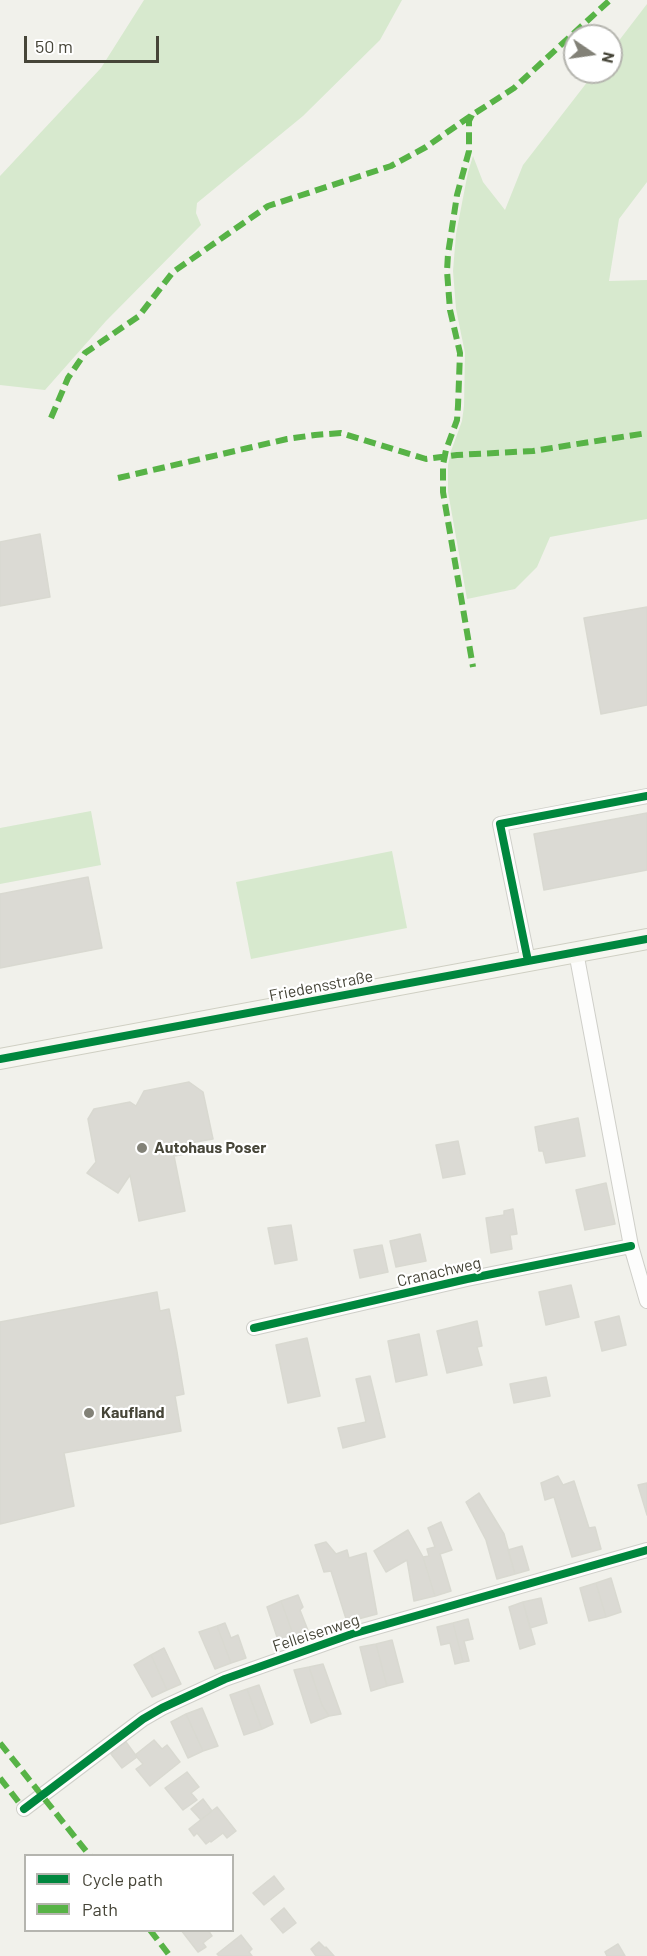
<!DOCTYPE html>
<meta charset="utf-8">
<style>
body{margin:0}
#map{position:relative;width:647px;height:1956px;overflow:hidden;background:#f1f1eb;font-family:Barlow,sans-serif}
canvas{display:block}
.legend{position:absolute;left:24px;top:1854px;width:210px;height:78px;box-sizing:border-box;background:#fff;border:2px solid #b5b5af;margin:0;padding:8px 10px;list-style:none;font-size:18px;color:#464538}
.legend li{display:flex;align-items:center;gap:12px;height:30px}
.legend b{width:30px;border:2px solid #b5b5af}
.north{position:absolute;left:563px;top:24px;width:60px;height:60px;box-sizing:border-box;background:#fff;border:2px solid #b5b5af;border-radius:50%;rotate:103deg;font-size:16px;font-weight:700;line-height:24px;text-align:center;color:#464538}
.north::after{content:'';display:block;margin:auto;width:21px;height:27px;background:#828177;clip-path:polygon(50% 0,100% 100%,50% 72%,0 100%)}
.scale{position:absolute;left:24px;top:36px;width:135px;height:27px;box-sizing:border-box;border:3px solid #464538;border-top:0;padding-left:8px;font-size:18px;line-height:21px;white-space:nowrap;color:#464538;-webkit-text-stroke:4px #fff;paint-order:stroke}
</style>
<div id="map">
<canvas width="647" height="1956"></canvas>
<ul class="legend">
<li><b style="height:8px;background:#00873e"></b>Cycle path</li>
<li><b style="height:8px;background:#57b346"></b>Path</li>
</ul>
<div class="north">N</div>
<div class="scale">50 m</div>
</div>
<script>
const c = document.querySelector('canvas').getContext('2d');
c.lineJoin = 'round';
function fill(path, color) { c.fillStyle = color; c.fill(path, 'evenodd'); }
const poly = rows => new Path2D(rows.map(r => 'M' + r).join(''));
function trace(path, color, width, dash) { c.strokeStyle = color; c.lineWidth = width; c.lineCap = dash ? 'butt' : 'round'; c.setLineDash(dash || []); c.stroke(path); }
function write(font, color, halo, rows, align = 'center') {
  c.font = font + ' Barlow,sans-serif'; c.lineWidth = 4.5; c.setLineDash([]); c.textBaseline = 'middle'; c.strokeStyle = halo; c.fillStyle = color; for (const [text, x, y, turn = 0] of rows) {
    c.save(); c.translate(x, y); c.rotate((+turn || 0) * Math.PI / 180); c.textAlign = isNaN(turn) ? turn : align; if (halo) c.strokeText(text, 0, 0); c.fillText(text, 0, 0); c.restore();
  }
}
fill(poly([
 [144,0,402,0,380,40,303,116,197,203,196,213,201,225,106,321,45,390,0,385,0,176,101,68],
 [647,4,647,182,619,219,609,281,647,280,647,519,550,537,537,567,515,589,467,599,448,492,448,465,451,451,462,421,464,406,465,353,456,309,453,271,456,234,468,172,473,156,483,182,505,210,523,165,595,72,611,72,611,51],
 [91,811,101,865,0,884,0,828],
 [392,851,407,928,251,959,236,882]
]), '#d7e9ce');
const building = poly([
 [40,534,50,597,0,606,0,542,40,534],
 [647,607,647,705,601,714,584,618,647,607],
 [647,813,647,870,544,890,534,834,647,813],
 [88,877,102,948,0,968,0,894,88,877],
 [189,1082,203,1092,213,1139,190,1143,192,1153,174,1156,185,1211,139,1221,130,1175,118,1193,87,1173,96,1162,88,1119,94,1109,130,1102,136,1106,144,1091,189,1082],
 [578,1118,585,1156,546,1163,543,1151,539,1151,535,1127,578,1118],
 [458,1141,465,1174,443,1178,436,1145,458,1141],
 [606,1183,615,1224,585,1230,576,1190,606,1183],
 [513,1209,517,1234,510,1235,512,1249,491,1253,486,1218,504,1215,504,1211,513,1209],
 [291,1225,297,1260,275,1264,268,1228,291,1225],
 [420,1234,426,1261,396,1267,390,1241,420,1234],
 [382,1245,388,1272,360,1278,354,1250,382,1245],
 [571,1285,579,1317,546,1325,539,1292,571,1285],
 [157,1292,160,1311,169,1309,177,1352,184,1394,175,1396,181,1431,64,1453,74,1506,0,1524,0,1322,157,1292],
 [619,1316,626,1345,602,1351,595,1322,619,1316],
 [477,1321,482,1346,477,1347,482,1365,447,1373,437,1331,477,1321],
 [419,1334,427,1375,396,1382,388,1341,419,1334],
 [307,1338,320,1396,288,1403,276,1345,307,1338],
 [370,1376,385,1437,343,1448,338,1428,366,1422,356,1379,370,1376],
 [546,1377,550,1396,514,1403,510,1384,546,1377],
 [558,1476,563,1485,574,1481,589,1528,595,1527,601,1549,572,1557,554,1497,545,1500,541,1483,558,1476],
 [647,1483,647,1515,638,1485,647,1483],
 [479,1493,504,1534,515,1574,497,1579,486,1540,466,1502,479,1493],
 [441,1522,452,1550,440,1554,451,1591,435,1596,423,1557,429,1556,427,1549,435,1547,428,1528,441,1522],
 [408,1530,423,1557,435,1596,414,1601,407,1560,386,1572,374,1551,408,1530],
 [326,1542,336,1554,347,1550,349,1558,366,1553,377,1614,347,1622,331,1571,324,1572,315,1545,326,1542],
 [522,1546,529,1570,515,1574,508,1550,522,1546],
 [611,1578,621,1612,606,1617,596,1583,611,1578],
 [596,1583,606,1617,589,1621,580,1588,596,1583],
 [298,1595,303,1607,300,1610,309,1633,294,1637,281,1601,298,1595],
 [541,1598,547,1623,530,1628,523,1602,541,1598],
 [281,1601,294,1637,279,1643,267,1607,281,1601],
 [523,1602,535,1644,520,1649,509,1607,523,1602],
 [468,1619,473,1639,464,1641,469,1661,463,1662,453,1623,468,1619],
 [225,1623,231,1638,238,1635,246,1658,231,1663,217,1626,225,1623],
 [453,1623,463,1662,455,1664,450,1643,441,1645,437,1627,453,1623],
 [217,1626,231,1663,215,1669,199,1632,217,1626],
 [392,1640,403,1682,387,1686,376,1644,392,1640],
 [376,1644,387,1686,371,1691,360,1647,376,1644],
 [164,1648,181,1684,167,1690,151,1655,164,1648],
 [151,1655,167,1690,152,1697,134,1665,151,1655],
 [323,1664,341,1714,329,1716,322,1705,309,1667,323,1664],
 [309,1667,322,1705,329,1716,311,1723,294,1670,309,1667],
 [259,1685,273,1724,262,1729,247,1689,259,1685],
 [247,1689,262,1729,244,1735,230,1695,247,1689],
 [202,1708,218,1746,203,1751,186,1714,202,1708],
 [186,1714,203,1751,188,1758,171,1722,186,1714],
 [154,1740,162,1749,167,1745,180,1762,150,1786,136,1769,143,1764,135,1755,154,1740],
 [126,1742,137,1757,122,1768,111,1754,126,1742],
 [187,1772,199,1787,191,1793,197,1800,183,1810,165,1788,187,1772],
 [203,1799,212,1811,201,1820,191,1809,203,1799],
 [217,1807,236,1831,227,1838,223,1833,211,1842,210,1841,206,1844,197,1833,194,1836,189,1829,217,1807],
 [274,1876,284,1889,264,1905,253,1893,274,1876],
 [284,1908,296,1923,283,1933,271,1919,284,1908],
 [181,1930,208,1930,212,1936,203,1943,206,1947,198,1952,181,1930],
 [241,1935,252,1949,249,1952,252,1956,219,1956,217,1954,241,1935],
 [319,1942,325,1948,326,1947,334,1956,316,1956,311,1949,319,1942],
 [618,1944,625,1956,607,1956,605,1952,618,1944]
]);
fill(building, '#dbdad4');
trace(building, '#d9d9d1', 1.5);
const street = poly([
 [576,952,631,1246,647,1301],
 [528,961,500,824,647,796],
 [254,1328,467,1279,631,1246],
 [24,1809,143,1719,162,1708,225,1679,352,1634,647,1550]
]);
const secondary = poly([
 [0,1059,647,939]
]);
trace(street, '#cfcfc9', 16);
trace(secondary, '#cfcfc3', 22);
trace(street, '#fdfdfc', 14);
trace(secondary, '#f6f6f0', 20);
trace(poly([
 [472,115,469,121,469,151,457,195,448,254,447,271,450,310,460,353,458,406,457,420,446,450,443,465,443,492,473,667],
 [51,418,68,378,85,353,139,316,173,272,268,206,391,166,426,147,472,115,514,88,610,0],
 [118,478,287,439,315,435,341,433,426,459,457,455,533,451,647,433],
 [0,1743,90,1856],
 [0,1778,24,1809],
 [150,1930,170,1956]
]), '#57b346', 6, [12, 6]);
trace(poly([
 [528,961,500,824,647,796],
 [0,1059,647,939],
 [254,1328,467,1279,631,1246],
 [24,1809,143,1719,162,1708,225,1679,352,1634,647,1550]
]), '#00873e', 8);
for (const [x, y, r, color] of [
 [142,1148,6,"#828177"],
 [89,1413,6,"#828177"]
]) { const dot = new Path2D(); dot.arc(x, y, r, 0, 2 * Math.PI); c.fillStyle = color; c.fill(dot); trace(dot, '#fff', 2); }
write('16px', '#464538', '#fff', [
 ["Friedensstraße",321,986,-11],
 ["Cranachweg",439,1272,-13],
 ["Felleisenweg",316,1633,-18]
]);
write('bold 16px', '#464538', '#fff', [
 ["Autohaus Poser",154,1148],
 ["Kaufland",101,1413]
], 'left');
</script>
